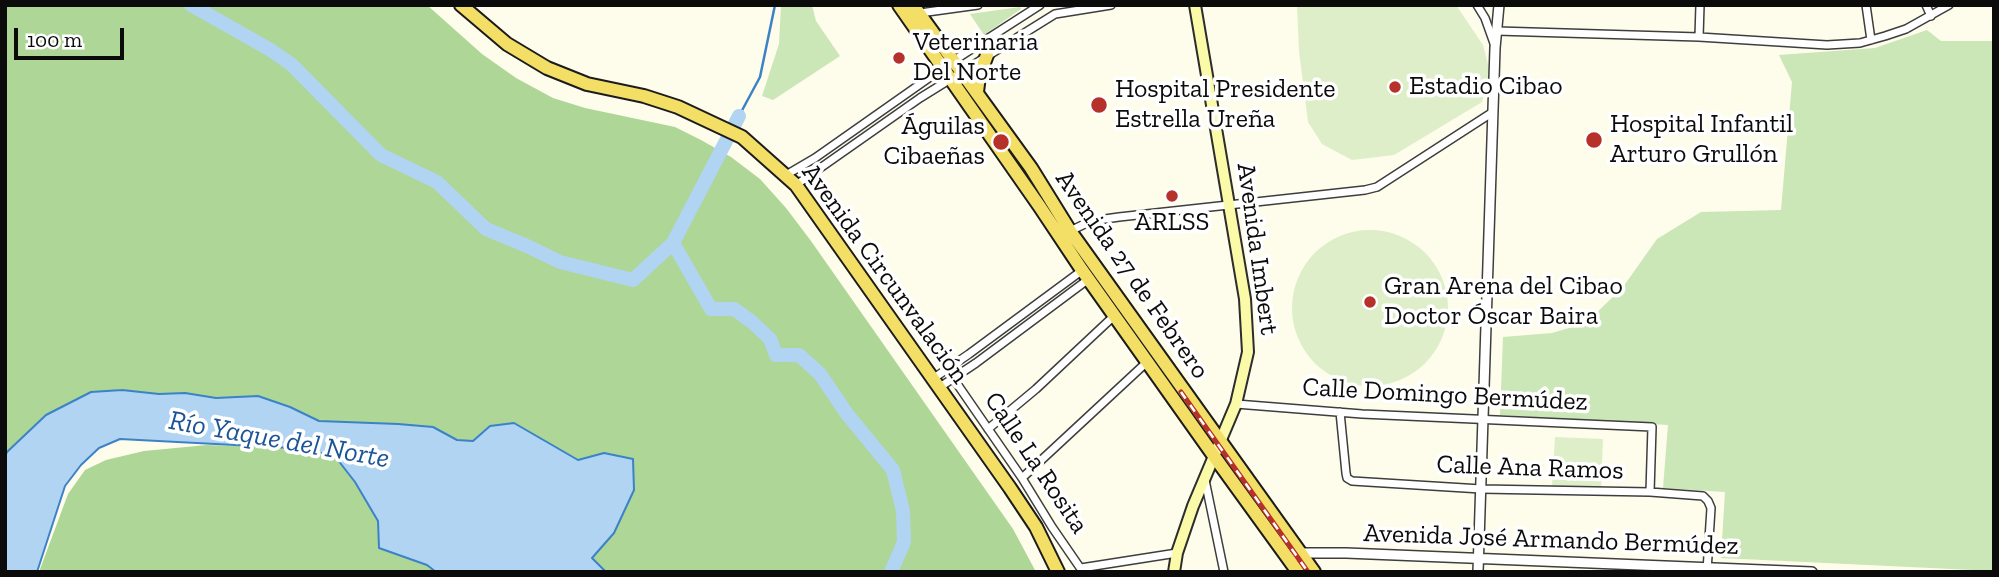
<!DOCTYPE html>
<meta charset="utf-8">
<style>
body{margin:0}
#map{position:relative;width:1999px;height:577px;overflow:hidden;background:#fefceb;font-family:"Zilla Slab",serif}
canvas{display:block}
.frame{position:absolute;inset:0;border:7px solid #0b0b0b;pointer-events:none}
.scale{position:absolute;left:14px;top:28px;width:110px;height:32px;box-sizing:border-box;border:4px solid #0b0b0b;border-top:0;padding-left:9px;font-size:21px;line-height:24px;white-space:nowrap;color:#0b0b0b;-webkit-text-stroke:5px #fff;paint-order:stroke}
</style>
<div id="map">
<canvas width="1999" height="577"></canvas>
<div class="frame"></div>
<div class="scale">100 m</div>
</div>
<script>
const c = document.querySelector('canvas').getContext('2d');
c.lineJoin = 'round';
function fill(path, color) { c.fillStyle = color; c.fill(path, 'evenodd'); }
const poly = rows => new Path2D(rows.map(r => 'M' + r).join(''));
function trace(path, color, width, dash) { c.strokeStyle = color; c.lineWidth = width; c.lineCap = dash ? 'butt' : 'round'; c.setLineDash(dash || []); c.stroke(path); }
function write(font, color, halo, rows, align = 'center') {
  c.font = font + ' "Zilla Slab",serif'; c.lineWidth = 7; c.setLineDash([]); c.textBaseline = 'middle'; c.strokeStyle = halo; c.fillStyle = color; for (const [text, x, y, turn = 0] of rows) {
    c.save(); c.translate(x, y); c.rotate((+turn || 0) * Math.PI / 180); c.textAlign = isNaN(turn) ? turn : align; if (halo) c.strokeText(text, 0, 0); c.fillText(text, 0, 0); c.restore();
  }
}
fill(poly([
 [781,5,812,5,816,21,840,56,773,100,762,96,779,44],
 [1020,7,1021,9,984,35,970,14],
 [1927,30,1941,41,1994,41,1994,571,1721,558,1725,492,1663,488,1668,425,1500,415,1503,337,1552,333,1586,323,1623,287,1657,239,1701,212,1781,210,1792,82,1779,55,1875,48]
]), '#cbe6b7');
fill(poly([
 [5,5,427,5,482,54,516,78,553,98,585,108,675,127,701,140,731,157,760,179,786,208,811,241,1013,529,1036,572,606,572,592,558,614,533,604,453,578,460,542,439,490,426,473,441,457,440,433,427,398,424,319,421,290,407,258,396,216,398,185,393,159,394,7,452,5,456],
 [207,445,292,448,335,455,355,482,378,521,379,548,427,565,436,572,39,572,68,494,85,470,106,460,144,451]
]), '#add697');
fill(poly([
 [1297,5,1456,5,1483,45,1490,72,1482,102,1394,155,1352,160,1322,144,1308,122,1299,51],
 '1292 308a78 78 0 1 1 156 0a78 78 0 1 1-156 0Z',
 [1555,437,1603,439,1601,489,1552,487]
]), '#ddeec8');
const water = poly([
 [122,390,159,394,185,393,216,398,258,396,290,407,319,421,398,424,433,427,457,440,473,441,490,426,514,423,578,460,604,453,633,459,634,490,614,533,592,558,606,572,436,572,427,565,379,548,378,521,355,482,334,455,292,448,120,439,99,448,81,465,65,486,37,572,5,572,5,456,7,452,46,415,91,392,122,390]
]);
fill(water, '#b2d4f3');
trace(water, '#3c82c7', 2);
trace(poly([
 [739,116,760,77,775,5]
]), '#3c82c7', 2.5);
trace(poly([
 [191,5,269,49,291,64,381,155,437,182,486,229,527,246,560,262,633,280,673,243,711,309,734,309,752,322,770,339,776,355,799,355,820,374,847,414,893,470,903,511,904,542,891,572],
 [673,243,739,116]
]), '#b2d4f3', 14);
const minor = poly([
 [1477,5,1485,18,1495,46],
 [1866,5,1871,40],
 [1926,5,1931,16],
 [920,13,978,5],
 [1497,31,1699,37,1827,45,1860,43,1885,36,1906,29,1949,5],
 [1699,37,1700,5],
 [786,175,815,158,953,61,1040,5],
 [796,185,920,98,1055,14,1111,5],
 [1070,231,1091,221,1119,217,1365,190,1377,187,1493,112],
 [934,378,969,354,1084,269],
 [953,378,1022,478,1052,527,1083,572],
 [940,387,976,363,1090,278],
 [1236,404,1362,414,1652,427,1650,492],
 [1340,412,1346,473,1347,478,1352,481,1481,489,1650,492,1703,496,1708,501,1711,508,1707,571],
 [988,429,1036,389,1115,315],
 [1022,478,1147,362],
 [1205,480,1224,572],
 [1081,568,1177,553]
]);
const tertiary = poly([
 [1297,555,1300,553,1346,553,1812,572],
 [1478,572,1495,48,1499,5]
]);
const secondary = poly([
 [1174,572,1177,553,1193,506,1236,404,1248,352,1245,299,1195,5]
]);
const primary = poly([
 [461,5,507,44,547,68,587,84,644,96,678,107,742,137,796,185,1010,488,1036,527,1058,572],
 [899,5,1040,207,1082,270,1214,456,1298,572],
 [913,5,1031,168,1070,231,1314,572],
 [977,92,979,76,987,55]
]);
trace(minor, '#3e3e3e', 10);
trace(tertiary, '#3e3e3e', 12);
trace(secondary, '#2d2d2d', 14);
trace(primary, '#1c1c1c', 16);
trace(minor, '#fff', 7);
trace(tertiary, '#fff', 9);
trace(secondary, '#fbfaa8', 10);
trace(primary, '#f3de66', 12);
const rail = poly([
 [1181,392,1308,572]
]);
trace(rail, '#b5312a', 5);
trace(rail, '#fff', 2.5, [8]);
for (const [x, y, r, color] of [
 [899,58,7,"#b5312a"],
 [1395,87,7,"#b5312a"],
 [1099,105,9,"#b5312a"],
 [1594,140,9,"#b5312a"],
 [1001,142,9,"#b5312a"],
 [1172,196,7,"#b5312a"],
 [1370,302,7,"#b5312a"]
]) { const dot = new Path2D(); dot.arc(x, y, r, 0, 2 * Math.PI); c.fillStyle = color; c.fill(dot); trace(dot, '#fff', 2.5); }
write('26px', '#0b0b0b', '#fff', [
 ["Veterinaria",913,43],
 ["Del Norte",913,73],
 ["Estadio Cibao",1409,87],
 ["Hospital Presidente",1115,90],
 ["Estrella Ureña",1115,120],
 ["Hospital Infantil",1610,125],
 ["Arturo Grullón",1610,155],
 ["Águilas",985,127,"right"],
 ["Cibaeñas",985,157,"right"],
 ["ARLSS",1172,223,"center"],
 ["Gran Arena del Cibao",1384,287],
 ["Doctor Óscar Baira",1384,317]
], 'left');
write('26px', '#0b0b0b', '#fff', [
 ["Avenida Imbert",1257,249,82],
 ["Avenida Circunvalación",885,274,54],
 ["Avenida 27 de Febrero",1132,275,55],
 ["Calle Domingo Bermúdez",1445,395,3],
 ["Calle La Rosita",1036,463,56],
 ["Calle Ana Ramos",1530,468,2],
 ["Avenida José Armando Bermúdez",1551,540,2]
]);
write('italic 28px', '#1b5597', '#fff', [
 ["Río Yaque del Norte",279,440,10]
]);
</script>
